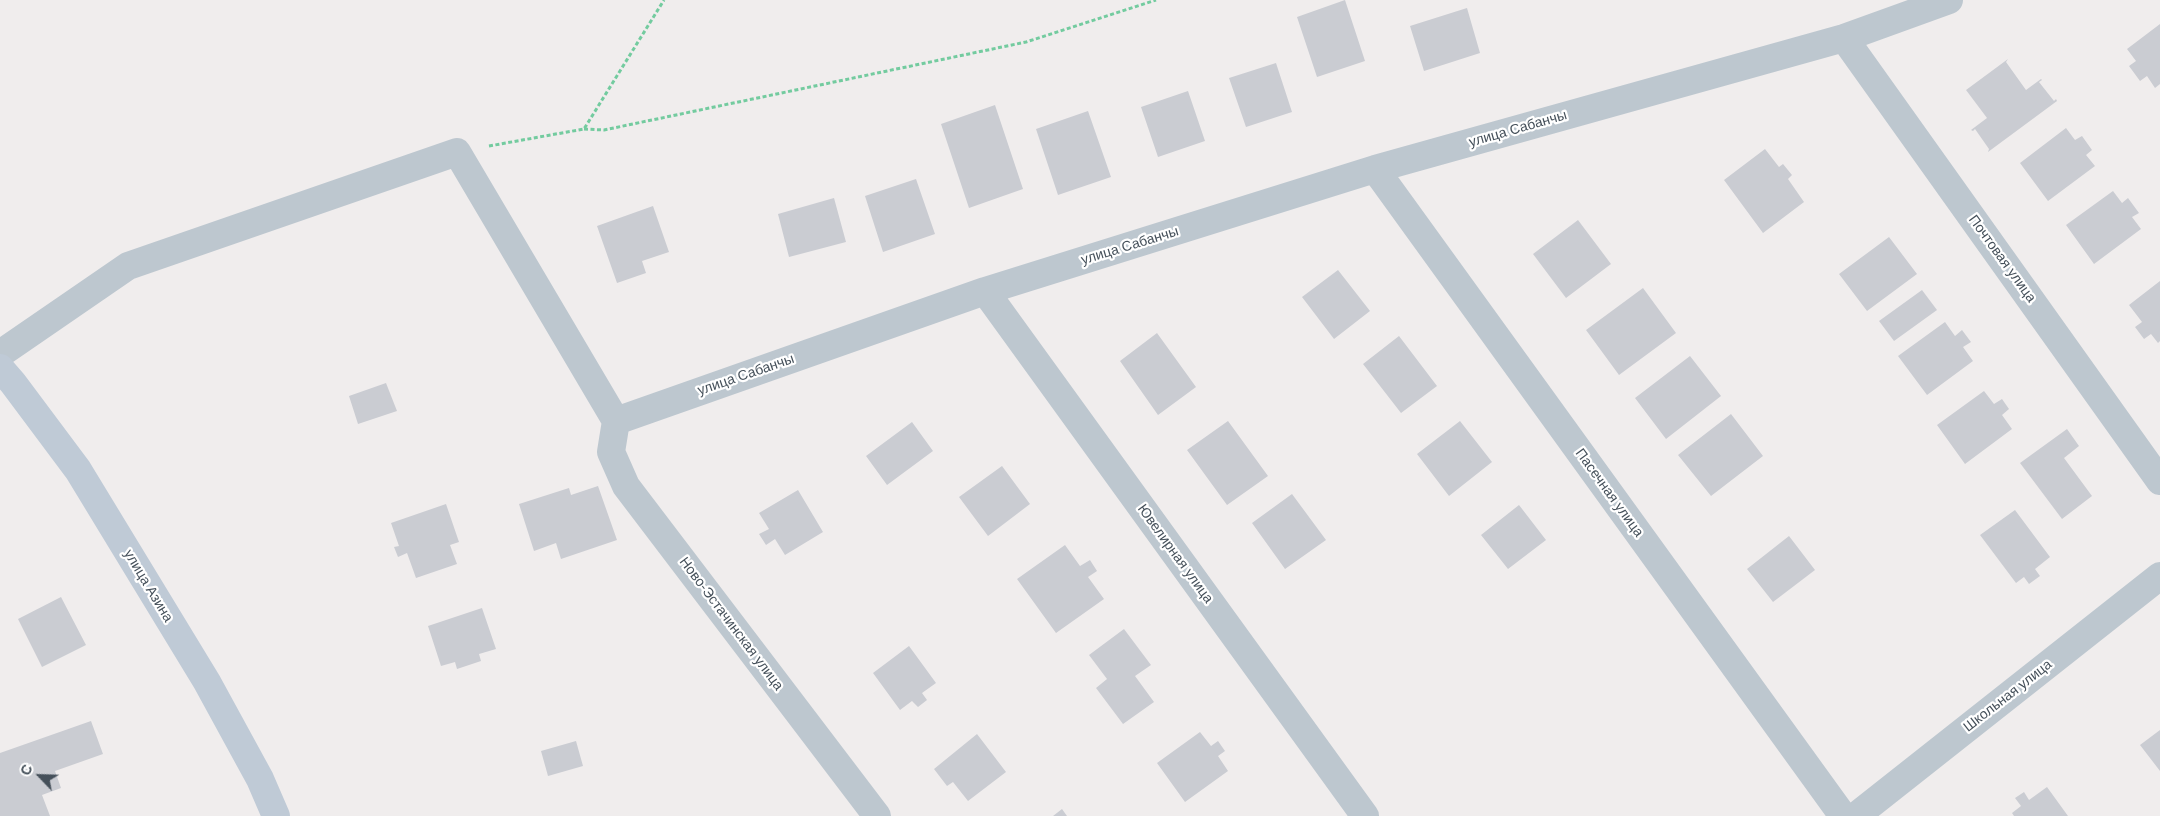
<!DOCTYPE html>
<meta charset="utf-8">
<style>
body{margin:0}
#map{position:relative;width:2160px;height:816px;overflow:hidden;background:#f0eded;font-family:Arial,sans-serif}
canvas{display:block}
.north{position:absolute;left:15px;top:751px;width:50px;height:50px;-webkit-text-stroke:4px #fff;paint-order:stroke;rotate:294deg;font-size:14px;font-weight:700;line-height:20px;text-align:center;color:#45505a}
.north::after{content:'';display:block;margin:auto;width:18px;height:22px;background:#45505a;clip-path:polygon(50% 0,100% 100%,50% 72%,0 100%)}
</style>
<div id="map">
<canvas width="2160" height="816"></canvas>
<div class="north">С</div>
</div>
<script>
const c = document.querySelector('canvas').getContext('2d');
c.lineJoin = 'round';
function fill(path, color) { c.fillStyle = color; c.fill(path, 'evenodd'); }
const poly = rows => new Path2D(rows.map(r => 'M' + r).join(''));
function trace(path, color, width, dash) { c.strokeStyle = color; c.lineWidth = width; c.lineCap = dash ? 'butt' : 'round'; c.setLineDash(dash || []); c.stroke(path); }
function write(font, color, halo, rows, align = 'center') {
  c.font = font + ' Arial,sans-serif'; c.lineWidth = 4.5; c.setLineDash([]); c.textBaseline = 'middle'; c.strokeStyle = halo; c.fillStyle = color; for (const [text, x, y, turn = 0] of rows) {
    c.save(); c.translate(x, y); c.rotate((+turn || 0) * Math.PI / 180); c.textAlign = isNaN(turn) ? turn : align; if (halo) c.strokeText(text, 0, 0); c.fillText(text, 0, 0); c.restore();
  }
}
fill(poly([
 [1345,0,1365,61,1317,77,1297,17],
 [1467,8,1480,53,1424,71,1410,26],
 [2160,24,2160,84,2155,88,2147,76,2140,81,2129,66,2136,61,2127,49],
 [2008,59,2006,62,2026,90,2041,79,2042,80,2039,82,2054,101,2056,99,2057,101,1988,152,1989,149,1975,129,1973,131,1971,130,1987,118,1966,90],
 [1276,63,1292,112,1246,127,1229,78],
 [1188,91,1205,141,1158,157,1141,107],
 [995,105,1023,189,969,208,941,124],
 [1088,111,1111,177,1058,195,1036,129],
 [2066,128,2075,140,2082,136,2092,150,2086,155,2095,166,2048,201,2020,163],
 [1765,149,1779,167,1783,164,1792,175,1788,179,1804,202,1763,233,1724,180],
 [916,179,935,234,883,252,865,196],
 [2113,191,2122,203,2128,198,2139,213,2132,217,2141,229,2094,264,2066,225],
 [834,198,846,242,789,257,778,214],
 [653,206,669,252,642,261,646,273,617,283,597,226],
 [1578,220,1611,264,1566,298,1533,254],
 [1889,237,1917,274,1867,311,1839,274],
 [1338,270,1370,311,1334,339,1302,297],
 [2160,281,2160,341,2158,343,2151,334,2144,339,2135,327,2142,322,2129,305],
 [1643,288,1676,333,1619,375,1586,330],
 [1922,290,1937,310,1894,341,1879,321],
 [1945,322,1955,336,1962,330,1971,342,1963,347,1973,361,1927,395,1898,356],
 [1157,333,1196,387,1158,415,1120,361],
 [1399,336,1437,386,1401,413,1363,364],
 [1690,356,1721,396,1666,439,1635,398],
 [386,383,397,411,358,424,349,396],
 [1984,391,1994,404,2002,399,2009,409,2002,415,2012,429,1965,464,1937,425],
 [1731,414,1763,456,1711,496,1678,455],
 [1228,421,1268,476,1227,505,1187,450],
 [1460,421,1492,462,1449,496,1417,454],
 [912,422,933,451,887,485,866,456],
 [2067,429,2079,446,2064,458,2092,496,2062,519,2020,463],
 [1002,466,1030,504,988,536,959,497],
 [598,486,617,540,561,559,556,543,534,551,519,504,569,488,571,495],
 [798,490,823,532,785,555,775,539,766,545,759,534,769,529,759,513],
 [1292,494,1326,540,1285,569,1252,523],
 [446,504,459,542,450,545,457,564,416,578,407,553,398,557,394,547,399,546,391,523],
 [1519,505,1546,540,1508,569,1481,535],
 [2015,510,2050,557,2035,569,2040,576,2029,584,2024,577,2016,583,1980,535],
 [1789,536,1815,570,1773,602,1747,569],
 [1065,545,1080,566,1090,560,1097,571,1088,577,1104,599,1056,633,1017,579],
 [61,597,86,645,42,667,18,619],
 [482,608,496,649,479,654,481,661,457,669,455,662,441,666,428,626],
 [1124,629,1151,665,1135,676,1154,702,1123,724,1096,688,1107,679,1089,655],
 [909,646,936,683,922,693,927,700,918,707,912,701,900,710,873,673],
 [91,721,103,754,55,771,61,788,42,795,50,816,0,816,0,753],
 [2160,730,2160,771,2140,745],
 [1200,732,1211,746,1218,741,1225,751,1218,756,1228,771,1185,802,1157,763],
 [977,734,1006,772,968,801,953,782,947,786,934,769],
 [576,741,583,766,548,776,541,751],
 [2047,787,2068,816,2014,816,2012,813,2021,806,2015,798,2024,792,2029,800],
 [1062,809,1067,816,1053,816]
]), '#caccd2');
trace(poly([
 [584,129,604,130,1026,42,1156,0],
 [489,146,584,129,664,0]
]), '#73cb9f', 3, [4, 2.5]);
trace(poly([
 [1844,38,2160,481],
 [1375,169,1843,816],
 [985,291,1365,816],
 [0,354,128,266,457,152,616,421],
 [616,421,985,291,1375,169,1844,38,1949,0],
 [616,421,611,452,626,486,877,816],
 [1856,816,2160,576]
]), '#bdc7cf', 28);
trace(poly([
 [0,368,13,383,78,470,207,682,260,779,276,816]
]), '#bfcad6', 28);
write('14px', '#45505a', '#fff', [
 ["улица Сабанчы",1518,129,-16],
 ["улица Сабанчы",1130,246,-17],
 ["Почтовая улица",2002,259,54],
 ["улица Сабанчы",746,375,-19],
 ["Пасечная улица",1609,493,54],
 ["Ювелирная улица",1175,554,54],
 ["улица Азина",148,586,59],
 ["Ново-Эстачинская улица",731,624,53],
 ["Школьная улица",2008,696,-38]
]);
</script>
